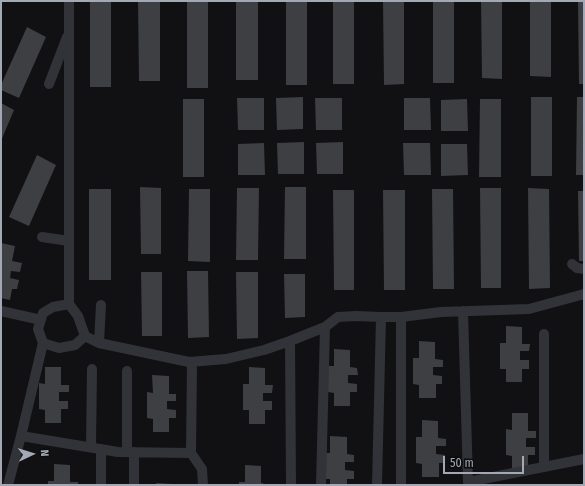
<!DOCTYPE html>
<style>
body{margin:0}
#map{position:relative;width:585px;height:486px;overflow:hidden;background:#111113;font-family:"Fira Sans Condensed",sans-serif}
canvas{display:block}
.frame{position:absolute;inset:0;border:2px solid #a2a9b4;pointer-events:none}
.north{position:absolute;left:12px;top:434px;width:40px;height:40px;-webkit-text-stroke:3px #0c0c0d;paint-order:stroke;rotate:86deg;font-size:11px;font-weight:700;line-height:16px;text-align:center;color:#a2a9b4}
.north::after{content:'';display:block;margin:auto;width:14px;height:18px;background:#a2a9b4;clip-path:polygon(50% 0,100% 100%,50% 72%,0 100%)}
.scale{position:absolute;left:443px;top:456px;width:81px;height:18px;box-sizing:border-box;border:2px solid #a2a9b4;border-top:0;padding-left:5px;font-size:12px;line-height:14px;white-space:nowrap;color:#a2a9b4;-webkit-text-stroke:3px #0c0c0d;paint-order:stroke}
</style>
<div id="map">
<canvas width="585" height="486"></canvas>
<div class="frame"></div>
<div class="north">N</div>
<div class="scale">50 m</div>
</div>
<script>
const c = document.querySelector('canvas').getContext('2d');
c.lineJoin = 'round';
function fill(path, color) { c.fillStyle = color; c.fill(path, 'evenodd'); }
const poly = rows => new Path2D(rows.map(r => 'M' + r).join(''));
function trace(path, color, width, dash) { c.strokeStyle = color; c.lineWidth = width; c.lineCap = dash ? 'butt' : 'round'; c.setLineDash(dash || []); c.stroke(path); }
fill(poly([
 [90,1,111,1,111,87,90,87],
 [138,1,160,1,160,81,139,81],
 [187,1,208,1,208,88,187,88],
 [236,1,258,1,258,80,236,80],
 [286,1,307,1,307,85,286,85],
 [333,1,354,1,354,84,333,84],
 [383,1,404,1,404,84,384,85],
 [433,1,454,1,454,83,433,83],
 [481,1,502,1,502,79,482,78],
 [530,1,551,1,551,77,530,76],
 [578,1,584,1,584,84,579,84],
 [27,27,46,37,19,98,1,90,1,85],
 [303,97,303,129,277,130,276,98],
 [531,97,552,97,552,176,531,176],
 [577,97,584,97,584,175,576,175],
 [237,98,264,98,264,130,238,130],
 [315,98,342,98,342,130,316,130],
 [404,98,430,98,431,130,404,130],
 [183,99,204,99,204,177,183,177],
 [467,99,468,131,441,131,441,100],
 [480,99,501,99,501,177,479,177],
 [1,103,14,110,1,141],
 [304,142,304,174,278,174,277,143],
 [343,142,343,174,317,174,316,143],
 [264,143,265,175,238,175,238,144],
 [403,143,430,143,431,175,404,175],
 [441,144,467,144,468,175,441,176],
 [37,155,56,165,29,226,9,217],
 [140,187,161,188,161,254,141,254],
 [285,187,306,187,306,259,284,259],
 [237,188,259,188,258,260,236,260],
 [480,188,501,188,501,288,481,288],
 [528,188,549,189,550,288,529,289],
 [89,189,111,189,111,280,89,280],
 [189,189,210,189,210,262,188,261],
 [432,189,453,189,454,289,433,289],
 [333,190,354,190,354,290,334,290],
 [383,190,405,190,405,290,384,290],
 [578,191,584,191,584,261,579,261],
 [1,243,15,246,12,261,22,263,20,272,11,271,10,278,19,280,17,289,12,289,10,300,1,298],
 [187,271,208,271,209,337,188,338],
 [141,272,162,272,162,336,142,336],
 [236,272,258,272,258,338,237,339],
 [284,274,305,274,305,317,285,318],
 [506,326,522,327,522,344,530,344,529,351,520,351,520,360,529,360,529,369,522,369,522,382,506,382,506,369,500,369,500,343,506,343],
 [419,341,435,342,435,359,443,360,443,367,433,367,433,375,442,376,442,384,436,384,436,398,419,398,419,385,413,384,413,358,419,358],
 [334,349,350,350,350,367,357,368,358,375,348,375,348,383,357,384,357,392,350,392,350,406,334,406,334,393,328,392,328,366,334,366],
 [45,367,61,367,61,385,69,385,69,392,59,392,59,401,68,401,68,409,61,409,61,423,45,423,45,410,39,409,39,383,45,384],
 [249,367,265,368,265,385,273,385,272,393,263,393,263,401,272,401,272,410,265,410,265,424,249,424,249,410,243,410,243,384,249,384],
 [152,375,169,376,169,394,176,394,176,401,167,401,167,409,176,410,176,418,169,418,169,432,153,432,153,419,147,418,147,392,153,393],
 [512,413,528,413,528,431,536,431,536,438,526,438,526,447,535,447,535,455,528,455,528,469,512,469,512,456,506,455,506,429,512,430],
 [422,420,438,421,438,438,446,439,446,446,436,446,436,454,445,455,445,463,439,463,439,477,422,477,422,464,416,463,416,437,422,437],
 [330,436,347,437,347,454,354,455,354,462,345,462,345,470,354,471,354,479,347,479,347,485,330,485,330,479,325,479,324,453,330,453],
 [54,464,70,465,70,482,78,482,78,485,48,485,48,481,54,481],
 [245,465,261,466,261,483,269,485,239,485,239,482,245,482],
 [156,483,174,484,174,485,156,485]
]), '#3d3f43');
trace(poly([
 [49,84,67,37],
 [42,237,69,241],
 [572,264,577,268,584,269],
 [69,304,69,1],
 [1,311,41,320],
 [463,311,468,482,584,459],
 [381,317,401,317],
 [544,334,544,467],
 [85,336,75,345,59,348,43,343,38,329,43,313,53,307,69,304,78,316,85,336,99,343,189,362,226,359,264,350,290,341,291,485],
 [290,341,325,327],
 [99,343,101,305],
 [192,362,191,453,202,469,203,485],
 [21,436,43,343],
 [91,447,92,369],
 [101,449,101,485],
 [127,452,127,371],
 [8,485,21,436,118,452,191,453],
 [134,485,134,452],
 [321,485,325,327,338,317,356,316,381,317,377,485],
 [401,485,401,317,441,312,529,309,584,294]
]), '#323338', 10);
</script>
